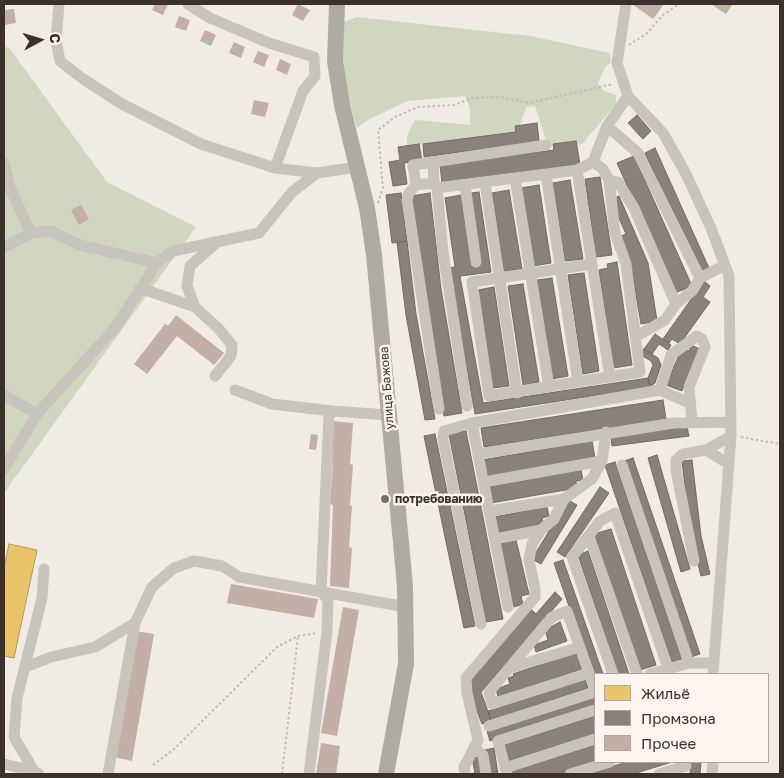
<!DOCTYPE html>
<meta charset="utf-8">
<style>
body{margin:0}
#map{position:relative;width:784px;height:778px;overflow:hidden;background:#f0ebe5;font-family:"Golos Text",sans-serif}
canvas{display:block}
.frame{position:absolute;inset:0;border:5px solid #3b302b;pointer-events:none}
.legend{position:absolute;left:594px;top:673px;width:175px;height:90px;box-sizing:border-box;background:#fbf5ee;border:1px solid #aea6a0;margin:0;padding:6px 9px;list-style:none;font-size:15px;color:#3b302b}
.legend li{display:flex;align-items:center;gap:10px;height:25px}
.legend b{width:25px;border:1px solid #aea6a0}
.north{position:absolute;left:15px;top:15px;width:50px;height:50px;-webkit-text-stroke:4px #fbf5ee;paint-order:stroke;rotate:84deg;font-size:14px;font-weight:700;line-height:20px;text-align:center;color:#3b302b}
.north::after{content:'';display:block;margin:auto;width:18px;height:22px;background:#3b302b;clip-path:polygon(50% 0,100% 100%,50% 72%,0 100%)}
</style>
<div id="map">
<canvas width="784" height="778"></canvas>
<div class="frame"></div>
<ul class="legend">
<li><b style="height:14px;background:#e9c46a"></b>Жильё</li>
<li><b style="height:14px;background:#8a817c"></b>Промзона</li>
<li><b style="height:14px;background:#c3afa7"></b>Прочее</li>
</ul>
<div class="north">С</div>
</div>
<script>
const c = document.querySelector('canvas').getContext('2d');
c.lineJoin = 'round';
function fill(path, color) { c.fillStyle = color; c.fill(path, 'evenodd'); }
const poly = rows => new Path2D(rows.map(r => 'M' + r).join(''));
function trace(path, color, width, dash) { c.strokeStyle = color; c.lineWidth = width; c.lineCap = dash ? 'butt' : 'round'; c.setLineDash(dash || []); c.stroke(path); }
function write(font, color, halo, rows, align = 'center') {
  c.font = font + ' "Golos Text",sans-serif'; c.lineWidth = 5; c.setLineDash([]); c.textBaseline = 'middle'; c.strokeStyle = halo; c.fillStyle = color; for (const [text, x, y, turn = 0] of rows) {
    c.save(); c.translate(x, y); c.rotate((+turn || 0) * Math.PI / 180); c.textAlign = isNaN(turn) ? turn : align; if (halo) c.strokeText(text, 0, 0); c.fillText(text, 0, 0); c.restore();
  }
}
fill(poly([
 [357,17,530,36,610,53,611,62,605,67,598,84,604,91,616,95,616,104,583,143,573,147,547,143,535,106,526,107,517,134,407,146,407,136,415,120,470,125,470,108,465,96,407,101,368,120,357,128,345,85,343,57,344,22],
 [4,46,10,49,107,182,196,227,4,493]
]), '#d1d6bf');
const homes = poly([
 [9,544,37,550,14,658,4,656,4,568,9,544]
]);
fill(homes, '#e9c46a');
trace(homes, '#b59857', 1);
const industry = poly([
 [637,115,651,131,643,139,628,123,637,115],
 [537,123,539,141,424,157,423,144,516,132,515,126,537,123],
 [576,141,580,164,442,183,440,165,554,150,553,144,576,141],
 [419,144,422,161,404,163,407,184,393,186,389,162,400,160,398,147,419,144],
 [655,148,709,268,699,273,645,153,655,148],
 [634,156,692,286,675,293,617,163,634,156],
 [600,177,612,255,596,257,585,179,600,177],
 [570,180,583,259,565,261,553,183,570,180],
 [539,185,551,263,533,266,521,188,539,185],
 [509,190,522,269,504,271,492,193,509,190],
 [479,192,491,272,460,276,483,403,648,378,650,387,475,414,449,268,455,267,445,198,461,195,471,266,481,265,471,193,479,192],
 [401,193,407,241,392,243,386,195,401,193],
 [430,193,441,289,462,413,444,416,423,291,411,196,430,193],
 [619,196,648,263,657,321,641,324,631,266,619,237,626,234,611,200,619,196],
 [407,241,416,314,435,419,425,420,406,315,397,242,407,241],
 [617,262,632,365,613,368,599,270,608,268,607,264,617,262],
 [584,273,599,371,583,374,568,275,584,273],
 [552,278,568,376,552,379,537,280,552,278],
 [704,281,710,286,703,297,710,302,680,344,672,339,669,343,663,339,704,281],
 [523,284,539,382,523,385,508,286,523,284],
 [494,287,509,386,493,388,478,290,494,287],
 [655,334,671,345,668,350,659,344,652,354,644,349,655,334],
 [691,345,700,349,682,391,666,385,682,348,689,351,691,345],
 [644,349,658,358,661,365,655,383,650,387,648,378,653,365,651,361,641,355,644,349],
 [663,400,666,419,484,447,481,428,663,400],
 [687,427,689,436,612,446,611,437,687,427],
 [466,431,503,619,486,622,449,434,466,431],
 [435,434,475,626,464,628,424,436,435,434],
 [592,441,595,458,485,477,482,460,592,441],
 [657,455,690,569,681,572,648,458,657,455],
 [633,458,700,654,691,657,624,461,633,458],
 [692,460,701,536,710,574,701,576,691,537,682,461,692,460],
 [615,462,682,659,672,663,605,465,615,462],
 [581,470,583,480,576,481,577,488,491,503,488,487,581,470],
 [600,487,609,493,565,557,557,552,600,487],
 [568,500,577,505,541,564,532,559,568,500],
 [547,507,549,516,542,518,544,525,497,533,494,517,547,507],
 [611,529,656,665,640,670,594,534,611,529],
 [516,540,529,594,521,596,523,604,514,607,499,544,516,540],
 [588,551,629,674,618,674,578,555,588,551],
 [563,560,603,674,595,674,595,681,554,563,563,560],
 [555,592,562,599,481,692,491,720,482,724,467,685,531,609,536,614,555,592],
 [560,622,567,641,536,652,534,645,548,640,545,630,560,622],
 [576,652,582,669,498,697,496,689,510,684,508,678,514,676,513,674,576,652],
 [585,679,588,688,491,720,488,711,585,679],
 [595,696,595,707,490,741,487,731,595,696],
 [595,716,595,734,508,761,503,745,595,716],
 [595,745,595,762,599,762,559,774,513,774,512,771,595,745],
 [494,748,498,774,489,774,485,750,494,748],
 [480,757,483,774,467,774,475,773,472,758,480,757],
 [627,762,672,762,633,774,588,774,627,762],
 [691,762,701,762,700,774,690,774,691,762]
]);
fill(industry, '#8a817c');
trace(industry, '#726964', 1);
fill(poly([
 [155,4,168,4,163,15,152,10],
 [298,4,310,10,303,21,292,15],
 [632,4,664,4,653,19],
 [711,4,733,4,726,14],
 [14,9,16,23,5,25,4,10],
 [179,16,190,20,186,31,175,27],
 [205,30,216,35,211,46,200,41],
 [234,42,245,47,241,58,229,53],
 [258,51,269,55,264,67,253,62],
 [280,59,291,64,287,75,276,70],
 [254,100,269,103,265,117,251,114],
 [81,205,89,219,79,225,71,210],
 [176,315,224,353,214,365,177,336,147,374,134,364,165,324,168,326],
 [333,421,353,423,350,464,353,465,350,505,352,506,349,547,352,548,349,588,330,586,333,505,330,504,333,463,330,463],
 [311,434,318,435,316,450,309,449],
 [231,584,318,599,314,618,227,603],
 [343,607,359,610,337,736,321,733],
 [136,631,154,634,132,761,114,757],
 [321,743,340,746,336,774,316,774]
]), '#c3afa7');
trace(poly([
 [629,45,646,34,663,15,679,4],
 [378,203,383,188,378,130,395,117,418,107,454,105,473,98,501,97,529,103,613,84],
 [741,437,780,444],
 [153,765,174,749,277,647,298,636,317,633],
 [282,774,298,636]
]), '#c2bbb6', 2, [2.5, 2.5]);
trace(poly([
 [59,4,56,40,60,61,83,79,122,104,201,144,275,168,317,173],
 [188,4,210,18,269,43,314,57,315,76,303,91,275,168],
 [626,4,617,63,628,96,663,133,685,172,711,228,729,276,731,436,713,674],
 [607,126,638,153,700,278,692,291,676,304,665,320,637,336],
 [4,163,10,188,31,233],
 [577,170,610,377],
 [546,174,578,382],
 [515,178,549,387],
 [609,180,618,182,634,208,676,304],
 [485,183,517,393],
 [416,185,434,183,433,162],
 [465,185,476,262],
 [4,247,31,233,51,231,80,245,157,263,173,251,259,233,292,192,317,173,357,167],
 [592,264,472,282,489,396,640,372,626,264,615,233,609,180,603,169,593,162],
 [700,278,725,265],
 [140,288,195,307,218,328,232,345,231,356,215,376],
 [195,307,187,286,190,266,215,244],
 [235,390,272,404,332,411],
 [660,390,689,403],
 [4,395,37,414],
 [467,406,443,252,437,188,577,170,593,162,607,126,628,96],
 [439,409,407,200,409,193,416,185,413,165,546,145],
 [472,423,660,390,671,355,697,336,702,339,705,347,689,387,692,421],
 [706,450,731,436],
 [478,454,508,607],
 [622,465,689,663,713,663],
 [4,469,37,414,115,328,157,263],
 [484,482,602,461],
 [490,511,564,499],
 [589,536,637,674],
 [495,539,541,530],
 [694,561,676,470,676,460,683,454,706,450,729,464],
 [481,624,443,439,444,431,472,423,478,454,674,423,731,422],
 [26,667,51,657,95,647,135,623],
 [510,668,580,647],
 [589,673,492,704,489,692,552,617,567,611,595,690],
 [613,674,572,557,600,521,615,513,668,668],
 [650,674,689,663],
 [489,726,595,692],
 [474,747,483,755,486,774],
 [4,764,34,771],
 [505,768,595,739],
 [39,774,34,771,14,737,17,698,42,598,44,569],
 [108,774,135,623,152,587,174,568,194,561,222,566,239,577,406,607],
 [309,774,327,632,328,600,321,591,329,415,332,411,389,415],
 [465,774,464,767,478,740,467,693,466,678,535,597,535,589,529,560,532,544,541,530,554,519,564,499,592,479,602,461,606,432],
 [507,774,498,741,595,710],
 [570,774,610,762],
 [659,774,686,766],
 [712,774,713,762]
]), '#c9c3be', 11);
trace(poly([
 [337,4,335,61,342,105,367,208,374,255,405,586,406,664,386,774]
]), '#afaaa4', 16);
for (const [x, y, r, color] of [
 [385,499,5,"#7a716c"]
]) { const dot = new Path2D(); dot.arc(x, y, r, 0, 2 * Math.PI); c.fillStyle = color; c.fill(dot); trace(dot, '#fbf5ee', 2); }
write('12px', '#3b302b', '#fbf5ee', [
 ["улица Бажова",387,388,-94]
]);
write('bold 12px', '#3b302b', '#fbf5ee', [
 ["потребованию",395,499]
], 'left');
</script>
